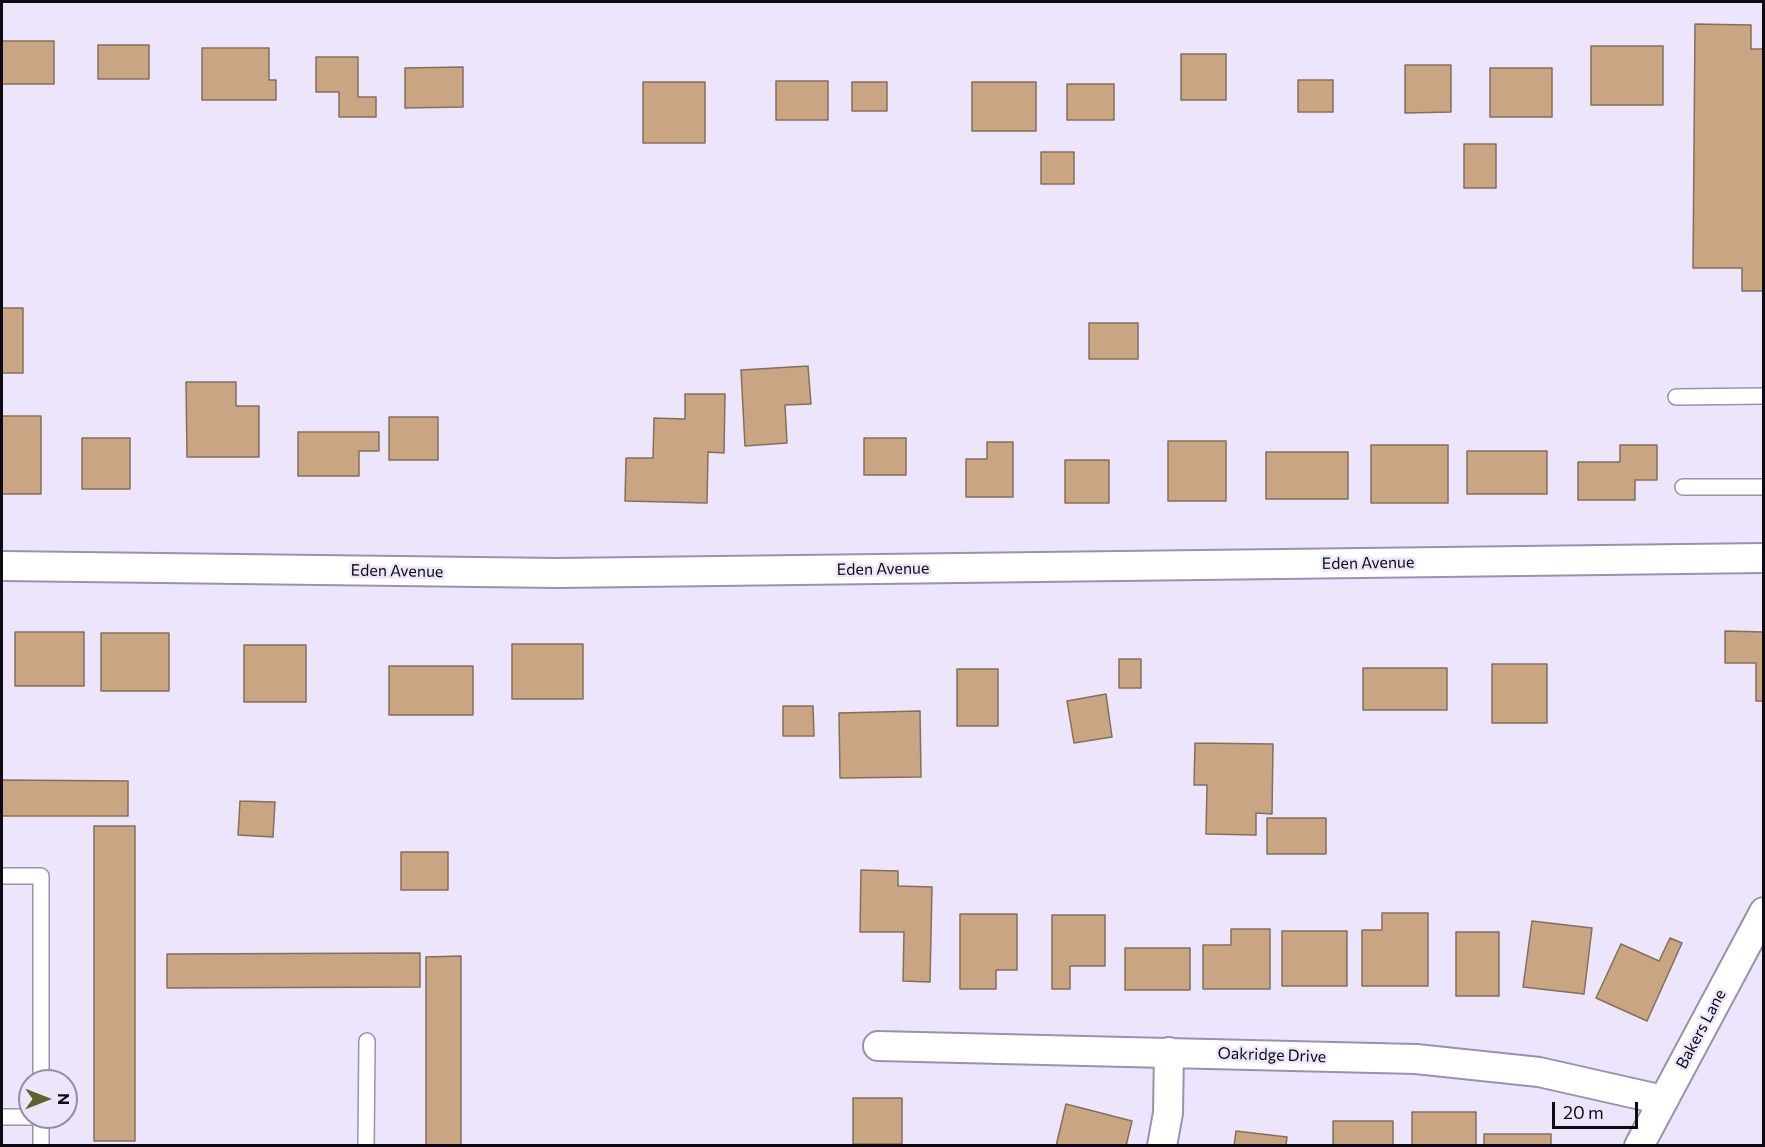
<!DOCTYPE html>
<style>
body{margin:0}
#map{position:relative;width:1765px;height:1147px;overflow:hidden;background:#ece5fc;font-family:Commissioner,sans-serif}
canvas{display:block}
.frame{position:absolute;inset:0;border:3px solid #0e0a13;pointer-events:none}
.north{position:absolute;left:18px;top:1069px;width:60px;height:60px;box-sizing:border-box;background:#ece5fc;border:2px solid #938d9f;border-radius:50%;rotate:90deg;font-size:16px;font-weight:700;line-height:24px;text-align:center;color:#0e0a13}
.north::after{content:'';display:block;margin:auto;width:21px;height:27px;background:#62622e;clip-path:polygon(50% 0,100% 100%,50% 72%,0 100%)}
.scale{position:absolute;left:1552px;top:1102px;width:86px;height:27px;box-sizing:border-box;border:3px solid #0e0a13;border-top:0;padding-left:8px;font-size:18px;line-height:21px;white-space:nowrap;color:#0e0a13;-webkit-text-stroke:4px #ece5fc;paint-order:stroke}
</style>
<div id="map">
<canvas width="1765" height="1147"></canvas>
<div class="frame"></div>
<div class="north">N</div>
<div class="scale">20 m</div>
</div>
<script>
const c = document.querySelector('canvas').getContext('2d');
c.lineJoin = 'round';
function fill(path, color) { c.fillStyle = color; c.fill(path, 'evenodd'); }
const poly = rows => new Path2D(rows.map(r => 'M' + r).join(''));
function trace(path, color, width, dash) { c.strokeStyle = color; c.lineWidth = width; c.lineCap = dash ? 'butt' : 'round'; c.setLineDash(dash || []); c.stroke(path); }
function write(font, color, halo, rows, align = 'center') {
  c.font = font + ' Commissioner,sans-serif'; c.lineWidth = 5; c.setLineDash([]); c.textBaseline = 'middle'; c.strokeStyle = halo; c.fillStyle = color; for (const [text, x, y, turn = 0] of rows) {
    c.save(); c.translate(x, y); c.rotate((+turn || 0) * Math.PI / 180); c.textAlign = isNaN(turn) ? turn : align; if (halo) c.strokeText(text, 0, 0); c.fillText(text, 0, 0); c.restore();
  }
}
const building = poly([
 [1695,24,1751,25,1751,49,1764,49,1764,291,1742,291,1742,268,1693,268,1695,24],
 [2,41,54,41,54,84,2,84,2,41],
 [98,45,149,45,149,79,98,79,98,45],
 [1591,46,1663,46,1663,105,1591,105,1591,46],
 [202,48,269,48,269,80,276,80,276,100,202,100,202,48],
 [1181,54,1226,54,1226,100,1181,100,1181,54],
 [316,57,358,57,358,97,376,97,376,117,339,117,339,92,316,92,316,57],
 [1405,65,1451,65,1451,112,1405,113,1405,65],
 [463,67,463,107,405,108,405,68,463,67],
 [1490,68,1552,68,1552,117,1490,117,1490,68],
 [1298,80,1333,80,1333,112,1298,112,1298,80],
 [776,81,828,81,828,120,776,120,776,81],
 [643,82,705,82,705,143,643,143,643,82],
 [852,82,887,82,887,111,852,111,852,82],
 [972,82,1036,82,1036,131,972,131,972,82],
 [1067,84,1114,84,1114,120,1067,120,1067,84],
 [1464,144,1496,144,1496,188,1464,188,1464,144],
 [1041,152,1074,152,1074,184,1041,184,1041,152],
 [2,308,23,308,23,373,2,373,2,308],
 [1089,323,1138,323,1138,359,1089,359,1089,323],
 [808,366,811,404,785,405,787,443,745,446,741,370,808,366],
 [186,382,236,382,236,406,259,406,259,457,187,457,186,382],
 [685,394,725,394,724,453,708,452,707,503,625,501,626,458,653,458,654,418,685,419,685,394],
 [2,416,41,416,41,494,2,494,2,416],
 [389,417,438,417,438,460,389,460,389,417],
 [298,432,379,432,379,451,359,451,359,476,298,476,298,432],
 [82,438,130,438,130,489,82,489,82,438],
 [864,438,906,438,906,475,864,475,864,438],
 [1168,441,1226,441,1226,501,1168,501,1168,441],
 [987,442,1013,442,1013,497,966,497,966,459,987,459,987,442],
 [1371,445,1448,445,1448,503,1371,503,1371,445],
 [1620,445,1657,445,1657,480,1635,480,1635,500,1578,500,1578,462,1620,462,1620,445],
 [1467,451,1547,451,1547,494,1467,494,1467,451],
 [1266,452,1348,452,1348,499,1266,499,1266,452],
 [1065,460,1109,460,1109,503,1065,503,1065,460],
 [1725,631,1764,632,1764,701,1756,701,1756,663,1725,663,1725,631],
 [15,632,84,632,84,686,15,686,15,632],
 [101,633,169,633,169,691,101,691,101,633],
 [512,644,583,644,583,699,512,699,512,644],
 [244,645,306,645,306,702,244,702,244,645],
 [1119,659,1141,659,1141,688,1119,688,1119,659],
 [1492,664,1547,664,1547,723,1492,723,1492,664],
 [389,666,473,666,473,715,389,715,389,666],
 [1363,668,1447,668,1447,710,1363,710,1363,668],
 [957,669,998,669,998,726,957,726,957,669],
 [1106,694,1112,737,1074,743,1067,701,1106,694],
 [783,706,813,706,814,736,783,736,783,706],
 [920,711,921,777,840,778,839,713,920,711],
 [1195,743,1273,744,1272,814,1256,813,1256,835,1206,834,1207,785,1194,785,1195,743],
 [2,780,128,781,128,816,2,816,2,780],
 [240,801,275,802,273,837,238,835,240,801],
 [1267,818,1326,818,1326,854,1267,854,1267,818],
 [94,826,135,826,135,1141,94,1141,94,826],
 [401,852,448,852,448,890,401,890,401,852],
 [861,870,898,871,898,886,932,887,930,982,903,981,904,932,860,932,861,870],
 [1382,913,1428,913,1428,986,1362,986,1362,930,1382,930,1382,913],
 [960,914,1017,914,1017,970,996,970,996,989,960,989,960,914],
 [1052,915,1105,915,1105,966,1070,966,1070,989,1052,989,1052,915],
 [1532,921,1592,928,1584,994,1523,987,1532,921],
 [1231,929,1270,929,1270,989,1203,989,1203,945,1231,945,1231,929],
 [1282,931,1347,931,1347,986,1282,986,1282,931],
 [1456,932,1499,932,1499,996,1456,996,1456,932],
 [1670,938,1682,943,1647,1021,1596,998,1621,944,1659,961,1670,938],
 [1125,948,1190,948,1190,990,1125,990,1125,948],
 [420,953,420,987,167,988,167,954,420,953],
 [461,956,461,1146,426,1146,426,957,461,956],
 [853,1098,902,1098,902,1144,853,1144,853,1098],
 [1066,1104,1132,1121,1126,1146,1056,1146,1066,1104],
 [1412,1112,1476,1112,1476,1146,1412,1146,1412,1112],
 [1333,1121,1393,1121,1393,1146,1333,1146,1333,1121],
 [1236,1131,1287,1137,1286,1146,1234,1146,1236,1131],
 [1484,1134,1551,1134,1551,1146,1484,1146,1484,1134]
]);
fill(building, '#c9a583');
trace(building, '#846f5b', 1.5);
const lane = poly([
 [1676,397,1764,396],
 [1683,487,1764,487],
 [2,876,41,876,41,1081],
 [2,1117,41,1117],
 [41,1117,41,1146],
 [366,1146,367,1041]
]);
const street = poly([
 [2,566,557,573,1764,558],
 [878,1046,1416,1059,1539,1072,1663,1100],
 [1162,1146,1168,1113,1169,1052],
 [1639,1146,1764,912]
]);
trace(lane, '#9a91ac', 18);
trace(street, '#9a91ac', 32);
trace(lane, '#fff', 15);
trace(street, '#fff', 28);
write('16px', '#0e0a13', '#ece5fc', [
 ["Eden Avenue",1368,563,-1],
 ["Eden Avenue",883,569,-1],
 ["Eden Avenue",397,571,1],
 ["Bakers Lane",1701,1029,-62],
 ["Oakridge Drive",1272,1055,2]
]);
</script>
